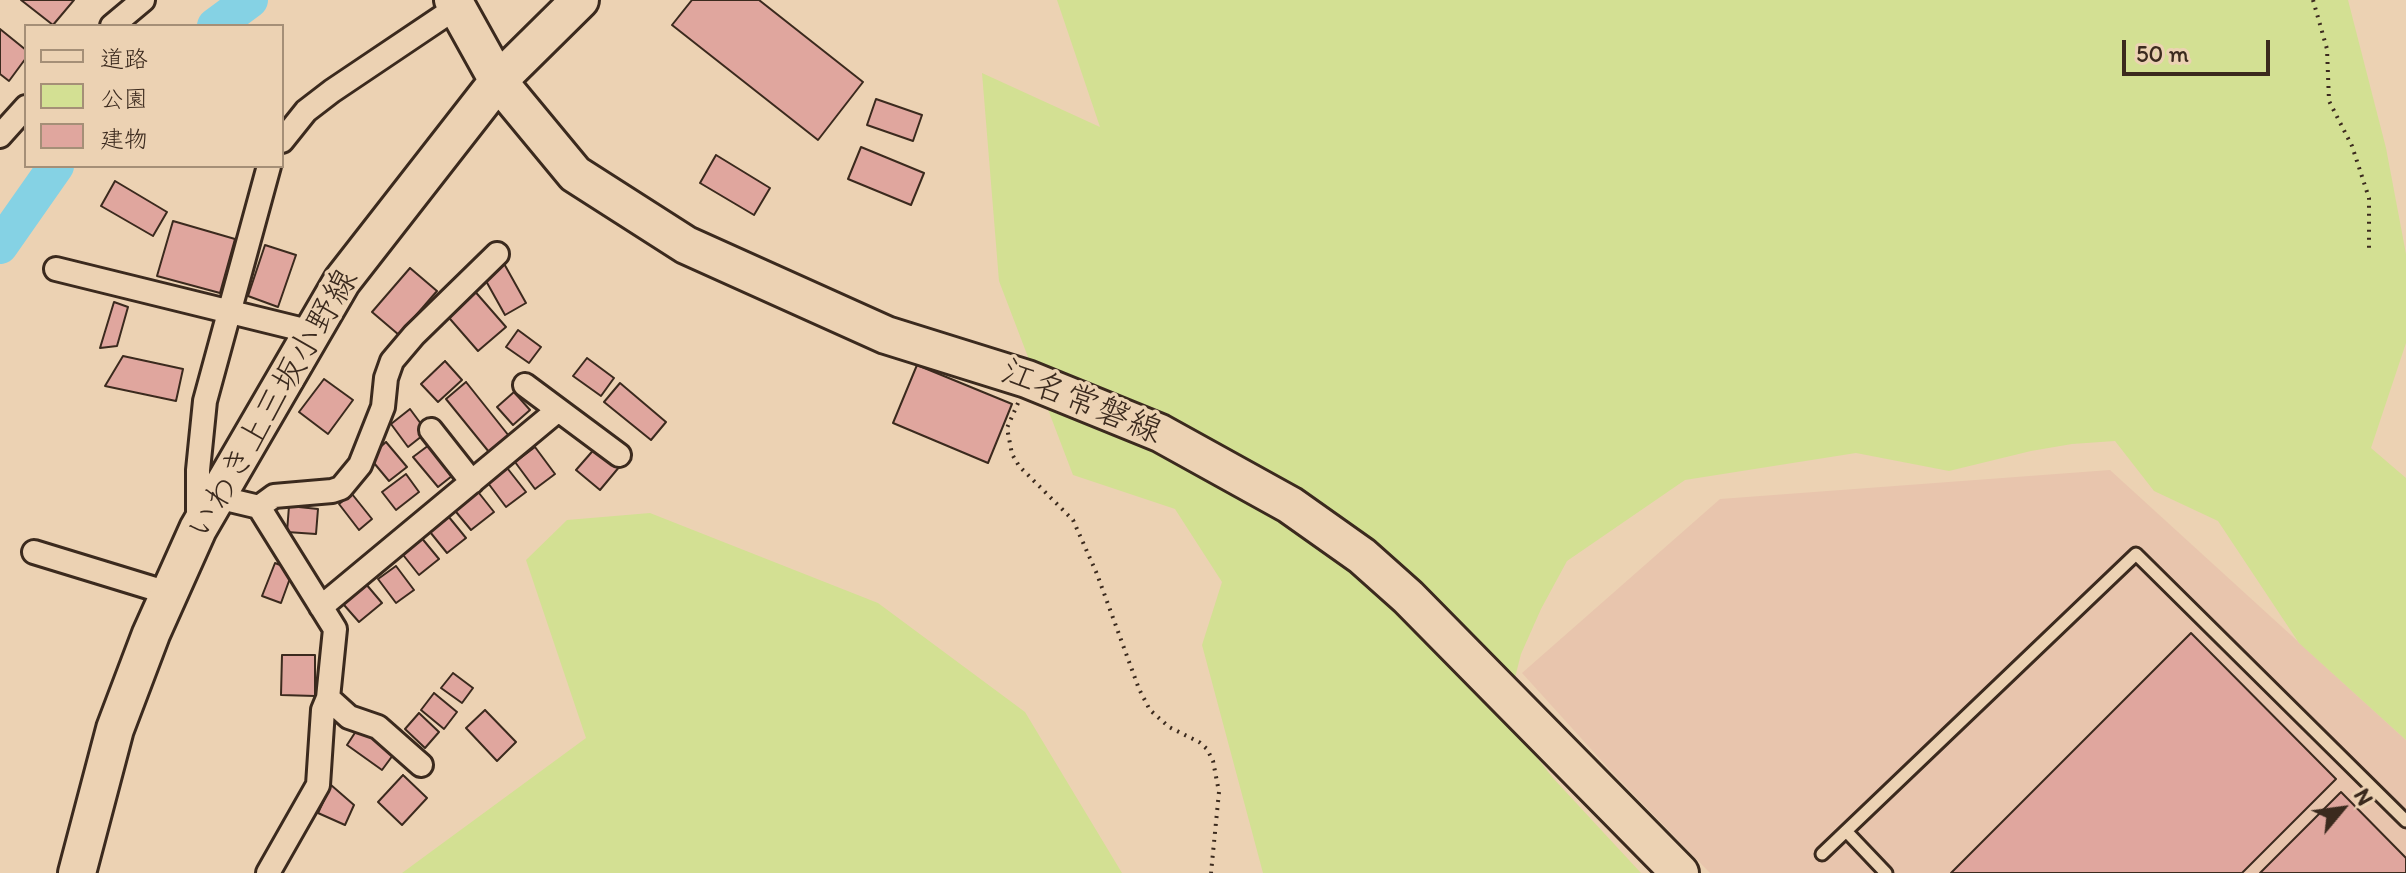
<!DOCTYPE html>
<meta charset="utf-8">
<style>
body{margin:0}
#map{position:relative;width:2406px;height:873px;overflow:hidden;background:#ecd2b3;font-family:Itim,"Klee One",sans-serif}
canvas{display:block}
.legend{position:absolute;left:24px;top:24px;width:260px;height:144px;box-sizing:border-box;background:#ecd2b3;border:2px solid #a58f77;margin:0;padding:10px 14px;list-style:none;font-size:24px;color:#3b2a1e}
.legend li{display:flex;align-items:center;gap:16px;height:40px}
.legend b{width:40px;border:2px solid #a58f77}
.north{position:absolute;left:2302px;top:769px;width:80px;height:80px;-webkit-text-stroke:6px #ecd2b3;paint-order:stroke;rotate:61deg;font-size:22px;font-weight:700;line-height:32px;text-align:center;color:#3b2a1e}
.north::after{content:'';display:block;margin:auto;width:28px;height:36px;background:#3b2a1e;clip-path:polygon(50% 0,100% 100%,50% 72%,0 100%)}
.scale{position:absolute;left:2122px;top:40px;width:148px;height:36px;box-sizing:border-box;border:4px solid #3b2a1e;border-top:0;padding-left:10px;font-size:24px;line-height:28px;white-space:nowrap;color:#3b2a1e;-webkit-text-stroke:6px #ecd2b3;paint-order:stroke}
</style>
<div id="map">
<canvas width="2406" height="873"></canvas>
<ul class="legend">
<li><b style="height:10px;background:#ecd2b3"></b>道路</li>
<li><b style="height:22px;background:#d3e093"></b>公園</li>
<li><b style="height:22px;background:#e0a69e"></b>建物</li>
</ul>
<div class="north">N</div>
<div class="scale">50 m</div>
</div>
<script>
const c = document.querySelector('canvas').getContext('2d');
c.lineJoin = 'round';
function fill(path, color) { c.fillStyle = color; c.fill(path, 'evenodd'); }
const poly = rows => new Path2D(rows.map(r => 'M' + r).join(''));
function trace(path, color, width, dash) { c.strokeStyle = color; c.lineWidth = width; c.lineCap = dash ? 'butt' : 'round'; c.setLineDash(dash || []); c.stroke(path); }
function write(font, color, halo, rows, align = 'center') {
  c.font = font + ' Itim,"Klee One",sans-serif'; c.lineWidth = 7; c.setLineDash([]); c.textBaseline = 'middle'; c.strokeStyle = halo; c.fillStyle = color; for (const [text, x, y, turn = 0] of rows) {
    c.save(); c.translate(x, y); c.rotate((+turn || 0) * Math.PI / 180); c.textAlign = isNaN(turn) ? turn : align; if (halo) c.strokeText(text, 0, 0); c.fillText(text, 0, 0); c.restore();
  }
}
fill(poly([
 [2110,470,2406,740,2406,873,1710,873,1609,769,1522,673,1720,499]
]), '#e8c5ad');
fill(poly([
 [1057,0,2348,0,2386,148,2406,254,2406,343,2371,448,2406,478,2406,740,2299,643,2218,521,2154,491,2115,441,2072,444,2031,451,1949,471,1856,453,1685,480,1567,561,1541,609,1521,654,1505,717,1553,778,1641,873,1263,873,1202,645,1222,582,1175,509,1073,475,999,281,982,73,1100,127],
 [650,513,878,603,1025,712,1122,873,402,873,586,738,526,560,567,520]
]), '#d3e093');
trace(poly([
 [215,26,250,0],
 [0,246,56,166]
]), '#85d2e4', 36);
const building = poly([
 [21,0,74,0,53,25,21,0],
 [692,0,759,0,863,82,818,140,672,25,692,0],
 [0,29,26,50,26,58,9,81,0,74,0,29],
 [876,99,922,115,913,141,867,125,876,99],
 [861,147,924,173,911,205,848,179,861,147],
 [716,155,770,188,754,215,700,183,716,155],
 [115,181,167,212,153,236,101,206,115,181],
 [173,221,235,239,220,293,157,276,173,221],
 [265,245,296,255,278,307,248,296,265,245],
 [502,260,526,303,505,315,481,272,502,260],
 [410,268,437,291,399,335,372,312,410,268],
 [472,288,506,327,478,351,444,312,472,288],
 [114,302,128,307,117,346,100,348,114,302],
 [518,330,541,347,529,363,506,347,518,330],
 [123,356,183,369,176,401,105,386,123,356],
 [587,358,614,378,601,396,573,376,587,358],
 [445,361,462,380,438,402,421,384,445,361],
 [917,365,1012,404,988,463,893,423,917,365],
 [324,379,353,400,328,434,299,412,324,379],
 [466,382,509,436,489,452,446,399,466,382],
 [620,383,666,422,651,440,604,402,620,383],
 [514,392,530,410,513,425,497,407,514,392],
 [410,409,427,432,408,447,391,424,410,409],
 [386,442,407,467,389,481,369,457,386,442],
 [433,442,457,472,438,487,413,457,433,442],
 [597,446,620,466,600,490,576,470,597,446],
 [535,447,555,474,535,489,515,462,535,447],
 [504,464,526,492,506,507,485,479,504,464],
 [406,474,419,492,396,510,382,492,406,474],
 [475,488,494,512,471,530,452,507,475,488],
 [352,494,372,519,359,530,339,504,352,494],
 [289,506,318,509,316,534,287,532,289,506],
 [444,511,466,538,447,553,426,527,444,511],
 [420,536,439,559,419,575,400,551,420,536],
 [275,563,293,570,281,603,262,596,275,563],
 [396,566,414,590,396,603,378,579,396,566],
 [360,577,382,603,359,622,337,597,360,577],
 [2191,633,2336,779,2242,873,1951,873,2191,633],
 [282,655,315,655,315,696,281,695,282,655],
 [453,673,473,688,462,703,441,688,453,673],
 [434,693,457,712,444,729,421,710,434,693],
 [485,710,516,742,497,761,466,728,485,710],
 [419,713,439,732,425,748,405,729,419,713],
 [360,725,396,751,382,770,347,745,360,725],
 [403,775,427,798,402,825,378,802,403,775],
 [331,785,354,805,345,825,318,813,331,785],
 [2341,792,2406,858,2406,873,2260,873,2341,792]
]);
fill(building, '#e0a69e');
trace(building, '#3b2a1e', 2);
const lane = poly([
 [1846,831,1886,873],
 [1822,854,2136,554,2406,821]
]);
const street = poly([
 [112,26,143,0],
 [0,136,26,107],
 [282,141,306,111,332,91,457,7],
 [56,269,312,332],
 [525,385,619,455],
 [431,430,472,482],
 [217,497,259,507,335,629,328,698,349,717,378,727,421,765],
 [259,507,274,496,332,491,341,488,360,465,383,407,386,378,392,361,414,335,497,254],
 [198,520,198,470,205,401,269,166],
 [34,552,168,593],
 [321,607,558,410],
 [268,873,318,785,323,710,328,698]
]);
const primary = poly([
 [453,0,498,81,575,174,686,245,886,335,1027,379,1160,433,1290,505,1362,556,1408,597,1680,873],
 [77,873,115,729,151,634,198,529,342,281,498,81,580,0]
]);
trace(lane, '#3b2a1e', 17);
trace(street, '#3b2a1e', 28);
trace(primary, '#3b2a1e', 42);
trace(poly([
 [2313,0,2327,49,2329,101,2352,146,2369,198,2369,251],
 [1018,403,1007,428,1012,454,1019,466,1073,520,1097,574,1139,689,1150,710,1169,727,1199,742,1207,749,1213,761,1219,792,1211,873]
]), '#3b2a1e', 4, [2, 6]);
trace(lane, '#ecd2b3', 11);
trace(street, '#ecd2b3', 22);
trace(primary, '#ecd2b3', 36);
write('34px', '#3b2a1e', '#ecd2b3', [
 ["江名常磐線",1081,403,22],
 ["いわき上三坂小野線",274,405,-60]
]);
</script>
